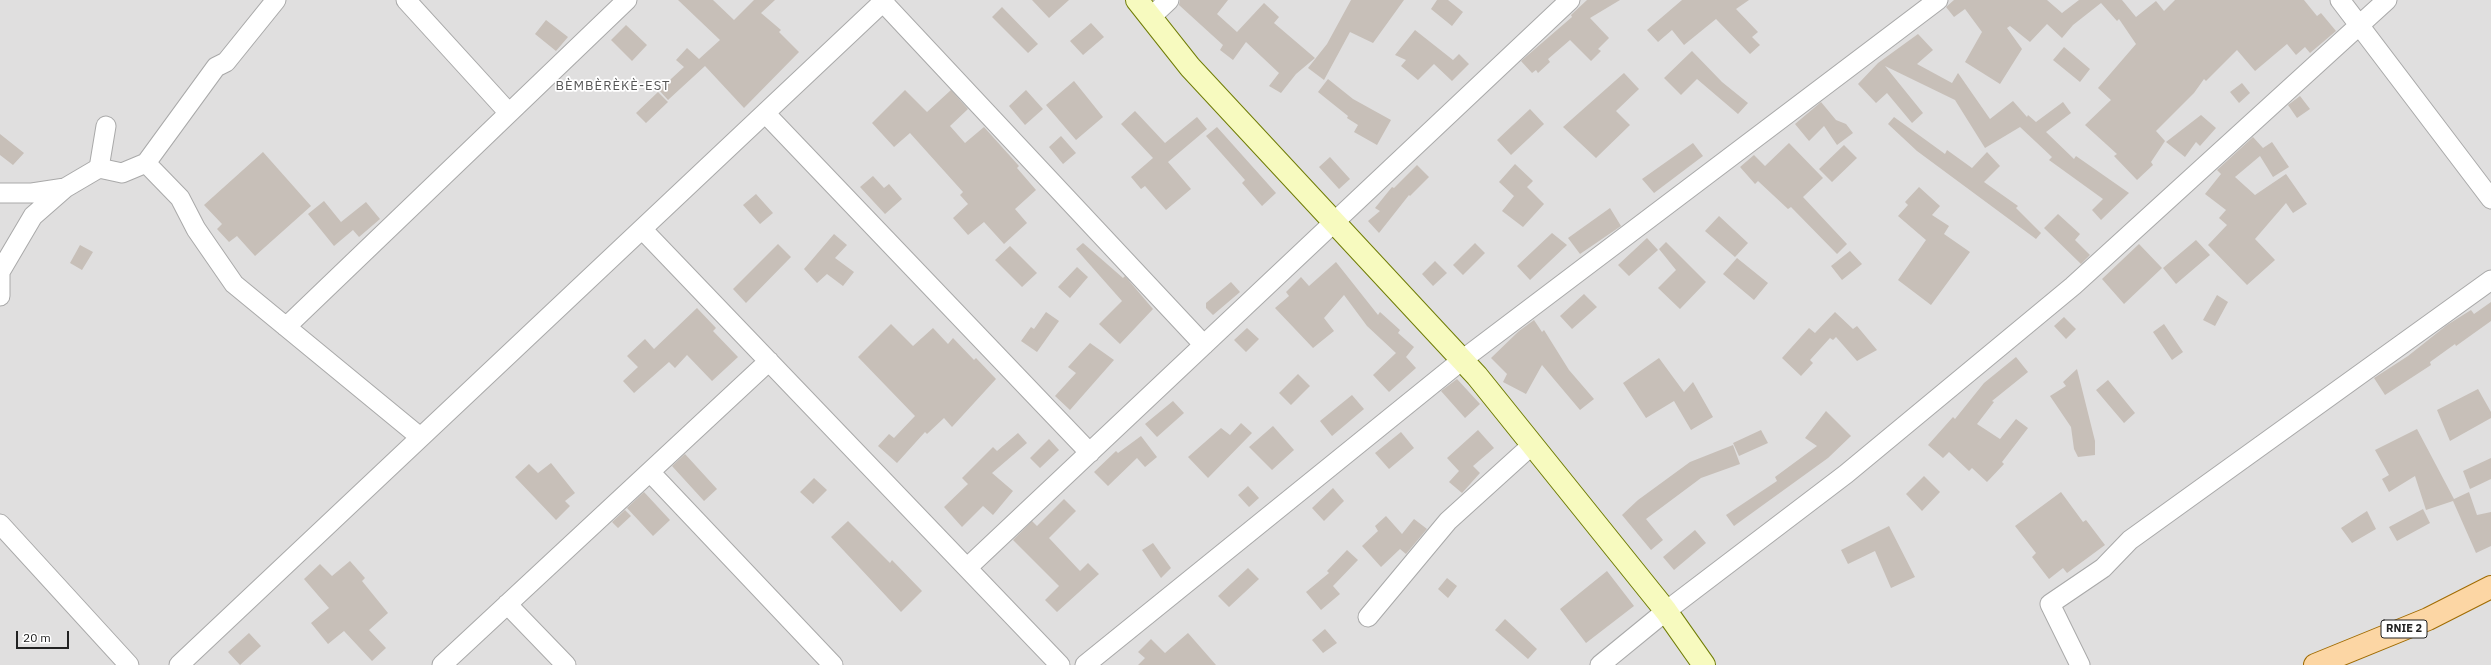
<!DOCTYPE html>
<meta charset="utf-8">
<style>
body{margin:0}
#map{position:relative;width:2491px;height:665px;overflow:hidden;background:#f2efe9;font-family:"IBM Plex Sans",sans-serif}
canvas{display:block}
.scale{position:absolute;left:16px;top:631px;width:53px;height:18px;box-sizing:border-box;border:2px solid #222;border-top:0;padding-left:5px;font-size:12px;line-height:14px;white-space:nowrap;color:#222;-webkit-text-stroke:3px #fff;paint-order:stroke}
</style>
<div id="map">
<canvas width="2491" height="665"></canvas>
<div class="scale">20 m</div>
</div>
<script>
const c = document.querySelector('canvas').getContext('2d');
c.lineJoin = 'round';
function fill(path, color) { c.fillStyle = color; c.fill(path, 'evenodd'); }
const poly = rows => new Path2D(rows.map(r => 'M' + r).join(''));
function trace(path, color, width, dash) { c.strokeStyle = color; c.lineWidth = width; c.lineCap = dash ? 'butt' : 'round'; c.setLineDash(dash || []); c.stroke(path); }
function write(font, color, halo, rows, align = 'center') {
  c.font = font + ' "IBM Plex Sans",sans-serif'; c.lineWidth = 3.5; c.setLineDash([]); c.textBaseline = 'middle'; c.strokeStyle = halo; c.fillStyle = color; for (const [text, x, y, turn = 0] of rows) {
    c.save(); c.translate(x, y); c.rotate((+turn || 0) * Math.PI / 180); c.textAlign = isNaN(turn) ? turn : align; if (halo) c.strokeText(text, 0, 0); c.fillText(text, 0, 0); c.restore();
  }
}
fill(poly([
 [0,0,2491,0,2491,665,0,665]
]), '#e0dfdf');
fill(poly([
 [678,0,713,0,734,20,754,0,775,0,761,13,781,30,779,32,799,52,744,108,705,66,668,100,659,90,684,67,676,60,687,48,699,59,720,40],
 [1032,0,1069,0,1049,18],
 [1180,0,1228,0,1217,14,1237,32,1264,3,1279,17,1274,23,1315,58,1296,74,1281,93,1269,86,1279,73,1246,42,1233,60,1220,50,1223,45,1179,5],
 [1351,0,1404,0,1373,43,1350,32,1324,80,1308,68,1327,44],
 [1437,0,1448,0,1463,12,1452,26,1431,9],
 [1587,0,1620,0,1590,18,1609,38,1598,49,1601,51,1591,61,1570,40,1548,59,1550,62,1538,73,1536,70,1532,73,1521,61,1572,17,1571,15],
 [1682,0,1749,0,1736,9,1758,32,1752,37,1760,45,1750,54,1716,19,1684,45,1672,30,1658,42,1647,30],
 [1954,0,2047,0,2062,13,2079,0,2122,0,2136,17,2156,1,2164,11,2175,0,2304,0,2317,16,2321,13,2336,31,2310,53,2305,47,2296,55,2287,44,2255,71,2237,50,2206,81,2204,79,2194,93,2156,131,2165,141,2151,162,2153,165,2137,180,2114,156,2117,154,2085,125,2111,100,2098,88,2136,44,2119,19,2117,21,2101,3,2073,25,2062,38,2047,24,2030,42,2010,26,2007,28,2022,49,2000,84,1965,62,1982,32,1965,9,1954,17,1946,7],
 [1002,7,1038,44,1028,53,992,17],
 [546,20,568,37,556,51,535,34],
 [1091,23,1104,37,1083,55,1070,41],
 [626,25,647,45,632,61,611,40],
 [1415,30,1453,60,1459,54,1469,64,1452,81,1434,64,1418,80,1401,66,1406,60,1395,55],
 [1918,34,1933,50,1917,64,1952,83,1958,73,1990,119,2013,101,2027,117,2028,115,2036,122,2063,102,2071,113,2046,132,2074,159,2076,156,2129,193,2101,220,2092,210,2103,199,2049,160,2052,157,2020,127,1985,148,1955,100,1885,66,1923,113,1912,123,1887,93,1876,103,1858,84,1878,63],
 [2064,47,2090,69,2080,82,2053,60],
 [1692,51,1722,82,1748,103,1738,114,1697,79,1681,95,1664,78],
 [1624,73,1639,89,1616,111,1630,125,1596,158,1563,127],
 [1328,79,1353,99,1391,120,1377,145,1354,132,1358,125,1347,118,1348,116,1318,92],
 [1074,81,1103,117,1076,140,1046,105],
 [2242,83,2250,93,2239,103,2230,92],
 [905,90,927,112,951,90,968,109,950,126,965,143,984,127,1019,166,1017,168,1036,190,1015,209,1027,223,1004,244,984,222,968,235,953,218,968,204,960,195,963,192,910,133,894,147,872,123],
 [1026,90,1043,109,1025,125,1009,106],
 [658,92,668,102,646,123,636,113],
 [2300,96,2310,109,2297,118,2288,105],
 [1821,102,1836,120,1846,124,1853,133,1837,145,1824,126,1809,141,1795,124],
 [1530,109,1544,124,1511,155,1497,140],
 [1135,111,1165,143,1197,117,1207,129,1168,162,1191,189,1166,210,1145,186,1141,189,1131,177,1153,158,1121,124],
 [2201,115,2216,128,2200,146,2196,142,2185,157,2166,142],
 [1894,117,1945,154,1947,150,1972,168,1987,152,2000,166,1984,182,2018,206,2016,208,2041,233,2036,239,1917,151,1888,124],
 [1217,127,1276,193,1262,206,1242,183,1245,180,1206,136],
 [0,134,24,153,13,165,0,155],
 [1061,136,1076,153,1063,164,1049,147],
 [2253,137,2263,148,2272,142,2289,167,2273,177,2260,156,2235,177,2255,195,2286,174,2307,204,2293,213,2286,203,2255,239,2275,260,2247,285,2208,245,2227,225,2219,218,2226,210,2205,194,2221,174,2217,170],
 [1693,143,1703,156,1654,193,1642,179],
 [1789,143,1823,178,1803,197,1847,244,1837,254,1791,207,1788,209,1758,181,1755,184,1740,167,1754,155,1765,166],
 [1844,145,1857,158,1832,182,1819,169],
 [263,152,311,206,255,256,237,236,229,242,217,229,222,224,204,205],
 [1330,157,1350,179,1339,189,1319,167],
 [1515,164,1533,181,1527,187,1544,204,1523,227,1502,211,1514,196,1499,182],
 [1417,165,1429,177,1410,196,1409,195,1379,233,1368,221,1380,211,1375,208,1392,187,1394,188],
 [873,176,884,188,889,184,902,199,885,214,860,187],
 [1919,187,1940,206,1932,215,1949,226,1944,234,1970,252,1931,305,1898,280,1926,240,1898,216,1908,205,1905,202],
 [756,194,773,213,760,224,743,205],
 [324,201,341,222,366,202,380,219,359,237,353,230,334,246,308,214],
 [1610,208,1621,226,1580,254,1568,238],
 [2058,214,2080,234,2075,240,2090,255,2081,264,2044,228],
 [1719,216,1748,243,1735,257,1705,231],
 [1552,233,1567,245,1530,280,1517,266],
 [834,234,847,245,835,258,854,272,843,286,827,274,817,283,804,269],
 [1647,238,1658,250,1629,276,1618,265],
 [2196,240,2210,255,2176,284,2163,268],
 [1666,242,1706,282,1680,309,1658,288,1676,270,1659,249],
 [1083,243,1123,278,1125,276,1153,309,1120,344,1099,324,1122,301,1076,249],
 [1475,243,1485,253,1463,275,1453,265],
 [778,244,791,257,746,303,733,289],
 [2139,244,2162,268,2124,304,2102,279],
 [80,245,93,252,82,270,70,263],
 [1010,246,1037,273,1022,287,995,260],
 [1850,251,1862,264,1842,280,1831,266],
 [1737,258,1768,283,1754,300,1723,274],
 [1435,261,1447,273,1433,286,1422,274],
 [1336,262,1378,315,1380,312,1400,330,1398,333,1414,347,1406,357,1416,368,1389,392,1373,375,1396,353,1367,326,1344,295,1324,318,1334,331,1313,348,1275,308,1289,296,1286,292,1301,277,1309,286],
 [1077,267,1088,277,1070,298,1058,287],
 [1231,282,1240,292,1213,315,1206,308,1206,303],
 [1584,294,1597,307,1572,329,1560,316],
 [2217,295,2228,302,2215,326,2203,320],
 [2491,302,2491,321,2456,346,2455,344,2430,362,2431,365,2385,395,2374,378,2408,356,2447,325,2471,310,2474,314],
 [697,308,716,328,713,331,738,357,712,381,687,355,675,368,669,362,634,393,623,381,638,367,627,356,645,339,654,349],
 [1046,312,1059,321,1037,352,1021,341,1031,327,1034,329],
 [1835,312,1853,329,1857,326,1877,350,1857,361,1836,337,1833,340,1830,338,1810,360,1813,363,1801,376,1782,358,1809,328,1815,333],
 [2064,317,2076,329,2066,339,2054,326],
 [1534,320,1542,332,1544,330,1569,370,1594,399,1580,410,1542,365,1526,394,1503,382,1507,374,1491,358,1519,331],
 [891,324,913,346,933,328,948,344,953,338,974,360,976,358,996,379,952,427,944,418,927,434,925,432,897,463,878,446,889,434,894,438,915,416,858,357],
 [2164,324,2183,352,2172,360,2153,332],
 [1247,328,1259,339,1246,352,1234,340],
 [1090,343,1114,360,1070,410,1055,396,1076,373,1068,367],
 [2016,357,2028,372,1992,401,1994,402,1977,424,2000,439,2016,419,2028,428,2002,462,2004,464,1987,482,1972,468,1969,471,1949,452,1943,458,1928,445,1953,417,1955,419,1984,383],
 [1659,358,1684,392,1693,382,1713,417,1691,430,1674,401,1646,418,1623,383],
 [2077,369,2095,441,2095,455,2078,457,2074,449,2071,427,2050,396,2066,386,2063,382],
 [1298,374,1310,386,1291,405,1279,393],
 [1457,379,1480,404,1465,418,1441,391],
 [2108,380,2135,413,2124,423,2096,390],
 [2478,389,2491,412,2491,418,2450,441,2437,410],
 [1352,395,1364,409,1332,436,1320,421],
 [1173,401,1184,413,1157,437,1145,424],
 [1826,411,1851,436,1828,458,1734,526,1726,515,1777,481,1775,477,1817,446,1805,438],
 [1241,423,1252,433,1208,478,1188,457,1221,428,1230,435],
 [1273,426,1294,450,1272,470,1249,447],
 [2417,429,2454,499,2469,492,2477,515,2491,512,2491,546,2476,553,2453,501,2426,510,2415,476,2389,492,2382,479,2389,475,2375,450],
 [1478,430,1494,448,1473,466,1480,473,1462,493,1449,482,1459,471,1447,458],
 [1761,430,1768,443,1739,456,1733,443],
 [1401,432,1414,448,1389,469,1375,453],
 [1018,433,1027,443,992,473,1013,491,993,515,983,506,962,527,944,507,968,484,962,478,993,447,997,451],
 [1141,436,1157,457,1145,467,1137,458,1108,486,1094,472,1116,451,1118,453],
 [1049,439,1059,450,1040,468,1030,458],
 [1733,445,1740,464,1701,478,1646,519,1663,540,1651,550,1622,515,1638,500,1690,462],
 [685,454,717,489,704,501,672,466],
 [2491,458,2491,479,2470,489,2463,471],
 [551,463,575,493,565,501,570,506,556,520,515,477,529,464,538,473],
 [1924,476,1940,492,1922,511,1906,494],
 [814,478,827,490,813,504,800,492],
 [1248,486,1259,498,1249,507,1238,495],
 [1333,488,1344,501,1324,521,1312,508],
 [644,492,670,520,653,536,627,508],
 [2061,492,2083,522,2086,520,2105,545,2067,573,2063,568,2049,579,2032,557,2036,553,2015,526],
 [1064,499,1076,511,1049,538,1080,571,1088,563,1099,574,1057,612,1045,600,1059,586,1013,540,1032,521,1037,526],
 [2423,509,2430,523,2397,541,2389,527],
 [625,510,631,516,618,528,612,522],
 [2367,511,2376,529,2352,543,2341,528],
 [1386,516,1402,534,1414,519,1427,529,1406,554,1400,549,1381,567,1362,546,1378,531,1375,526],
 [848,521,890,563,892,560,922,591,901,612,831,537],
 [1889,526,1915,577,1891,588,1875,551,1848,564,1841,550],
 [1695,530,1706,543,1674,570,1663,557],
 [1153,543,1171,568,1161,578,1142,550],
 [1347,550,1358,560,1333,586,1340,594,1321,610,1306,592,1329,573,1327,571],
 [350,561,365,578,362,581,388,613,369,630,386,648,372,661,344,631,328,644,311,623,329,608,304,579,320,564,332,576],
 [1248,568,1259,579,1229,607,1218,596],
 [1607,571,1634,606,1586,643,1560,609],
 [1447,578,1457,586,1448,598,1438,589],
 [1505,619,1537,649,1528,659,1495,630],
 [1325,629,1337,643,1323,653,1312,640],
 [249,633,261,646,240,665,228,652],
 [1188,633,1216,665,1138,665,1145,658,1138,652,1151,639,1165,653]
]), '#c7bfb8');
const street = poly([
 [406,0,509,113],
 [881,0,1204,345],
 [2340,0,2491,199],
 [1151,17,1169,0],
 [765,113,1090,453],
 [106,126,99,168,122,173,146,163,180,198,196,229,234,284,420,437],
 [146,163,216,67,226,62,276,0],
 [0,193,32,193,65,188],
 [642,229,1060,665],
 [0,296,0,272,33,216,65,188,99,168],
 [286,327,627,0],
 [650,472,833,665],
 [0,524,129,665],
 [967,568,1570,0],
 [507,604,566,665],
 [1368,617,1448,521,1532,445],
 [179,665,885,0],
 [442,665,769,361],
 [1085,665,1462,360,1938,0],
 [1600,665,1666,611,1846,474,2073,286,2387,0],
 [2080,665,2050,604,2103,568,2130,540,2491,280]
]);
const secondary = poly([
 [1137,0,1190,67,1477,376,1666,611,1704,665]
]);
const primary = poly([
 [2315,665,2428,619,2491,587]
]);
trace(street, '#a9a9a9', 21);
trace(secondary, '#707d05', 24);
trace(primary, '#a06b00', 24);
trace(street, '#fff', 19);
trace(secondary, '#f7fabf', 22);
trace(primary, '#fcd6a4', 22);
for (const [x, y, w] of [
 [2404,629,46]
]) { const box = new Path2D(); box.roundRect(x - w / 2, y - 9, w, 18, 3); c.fillStyle = '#fff'; c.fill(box); trace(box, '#222', 1); }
write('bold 11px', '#222', null, [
 ["RNIE 2",2404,629]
]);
c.letterSpacing = '1px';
write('13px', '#555', '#fff', [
 ["BÈMBÈRÈKÈ-EST",613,86]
]);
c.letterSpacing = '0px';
</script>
